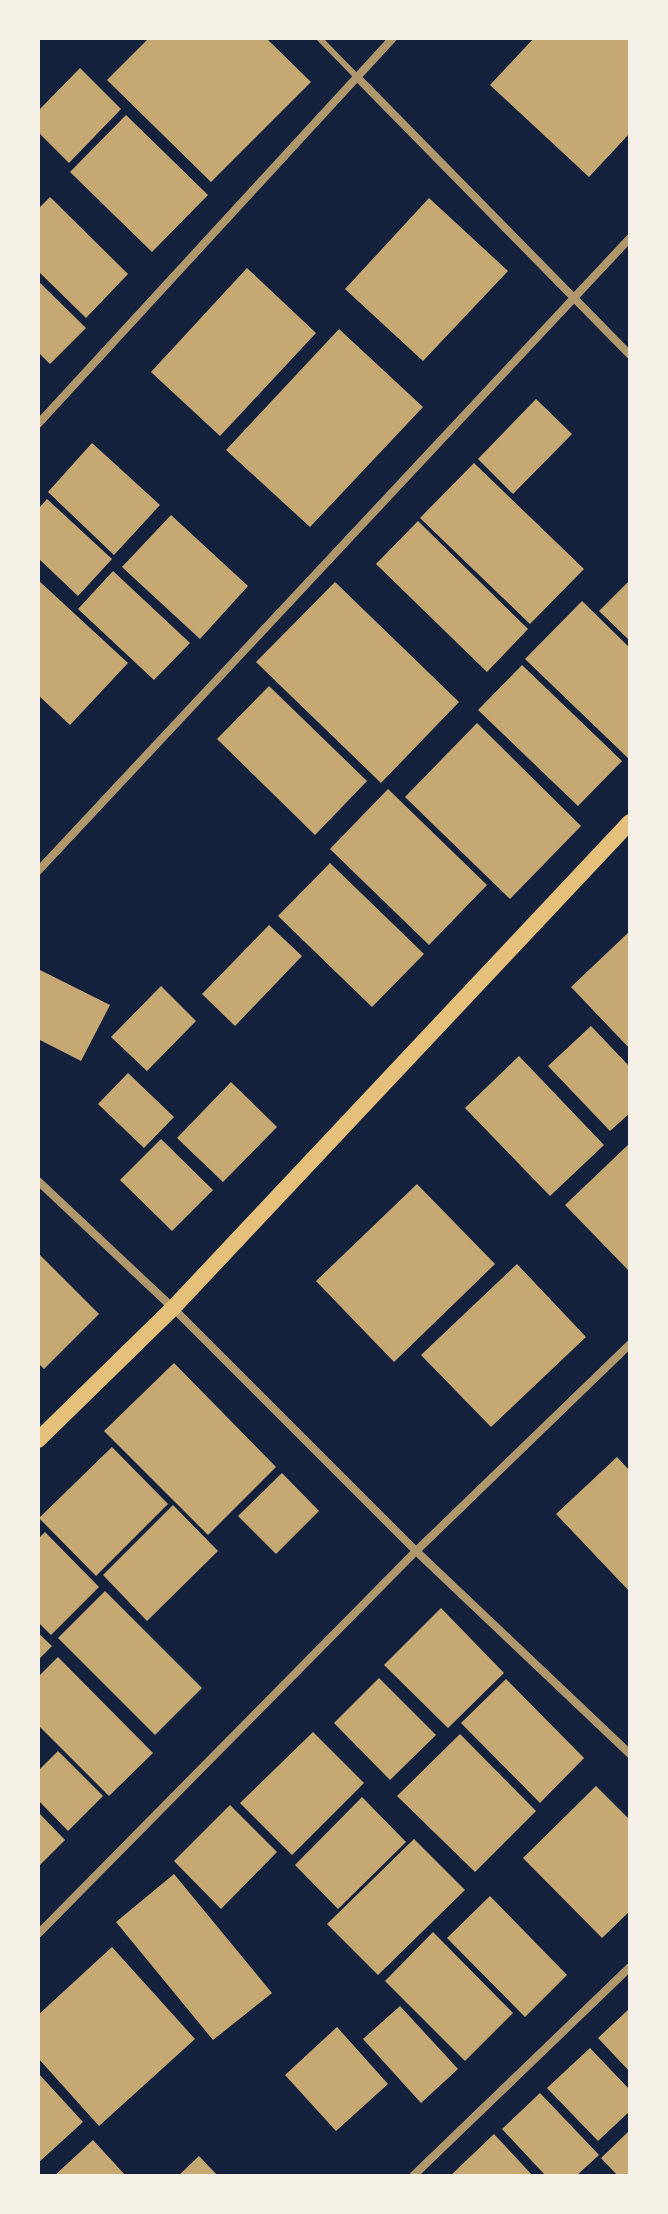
<!DOCTYPE html>
<style>
body{margin:0}
#map{position:relative;width:668px;height:2214px;overflow:hidden;background:#14213d;font-family:Overpass,sans-serif}
canvas{display:block}
.frame{position:absolute;inset:0;border:40px solid #f6f1e7;pointer-events:none}
</style>
<div id="map">
<canvas width="668" height="2214"></canvas>
<div class="frame"></div>
</div>
<script>
const c = document.querySelector('canvas').getContext('2d');
c.lineJoin = 'round';
function fill(path, color) { c.fillStyle = color; c.fill(path, 'evenodd'); }
const poly = rows => new Path2D(rows.map(r => 'M' + r).join(''));
function trace(path, color, width, dash) { c.strokeStyle = color; c.lineWidth = width; c.lineCap = dash ? 'butt' : 'round'; c.setLineDash(dash || []); c.stroke(path); }
fill(poly([
 [149,38,266,38,311,82,211,182,107,80],
 [534,38,630,38,630,133,589,177,490,85],
 [80,68,121,109,69,163,38,132,38,111],
 [126,115,208,195,152,252,70,172],
 [50,197,128,274,86,318,38,271,38,209],
 [429,198,508,271,423,361,345,289],
 [247,268,316,333,220,436,151,372],
 [38,281,86,328,50,364,38,352],
 [339,329,423,407,310,527,226,450],
 [536,399,572,434,513,494,478,459],
 [92,443,160,505,114,555,48,492],
 [474,463,584,569,530,624,420,518],
 [47,499,112,559,78,596,38,558,38,509],
 [171,515,248,586,200,639,122,567],
 [418,521,528,629,487,672,376,564],
 [113,571,190,643,154,680,78,609],
 [38,580,128,663,70,725,38,695],
 [630,580,630,641,599,611],
 [335,582,459,702,381,783,256,662],
 [582,601,630,648,630,760,525,659],
 [522,665,622,761,578,806,478,710],
 [269,686,367,781,315,835,217,739],
 [477,723,581,826,510,899,405,797],
 [388,789,487,885,429,945,330,849],
 [330,863,424,954,372,1007,278,916],
 [269,925,302,956,235,1026,202,994],
 [630,931,630,1049,571,987],
 [38,969,110,1005,81,1061,38,1039],
 [161,986,196,1021,147,1071,111,1037],
 [591,1026,630,1067,630,1113,610,1131,548,1066],
 [519,1056,604,1145,550,1196,465,1108],
 [128,1073,174,1117,144,1148,98,1104],
 [231,1082,277,1127,223,1182,177,1138],
 [161,1139,213,1190,172,1231,120,1180],
 [630,1143,630,1272,565,1205],
 [417,1184,495,1264,394,1362,316,1281],
 [38,1253,99,1314,44,1369,38,1363],
 [517,1264,586,1337,491,1427,421,1355],
 [174,1363,276,1467,208,1535,104,1431],
 [112,1447,168,1504,96,1576,39,1518],
 [617,1457,630,1471,630,1592,556,1514],
 [282,1473,319,1511,276,1554,238,1516],
 [173,1505,218,1551,147,1621,103,1575],
 [45,1532,99,1587,51,1635,38,1622,38,1539],
 [105,1591,202,1688,155,1735,58,1638],
 [441,1608,504,1673,448,1728,384,1665],
 [38,1633,52,1646,38,1660],
 [58,1657,153,1753,109,1796,38,1725,38,1677],
 [379,1678,436,1735,390,1780,334,1723],
 [506,1679,584,1758,540,1803,461,1723],
 [313,1732,364,1783,292,1855,240,1803],
 [460,1734,536,1811,475,1872,397,1796],
 [58,1751,103,1796,68,1831,38,1800,38,1771],
 [596,1786,630,1820,630,1911,602,1938,523,1858],
 [362,1797,406,1842,338,1909,295,1865],
 [230,1805,277,1852,221,1909,174,1861],
 [38,1812,65,1840,38,1867],
 [414,1839,465,1890,378,1975,327,1924],
 [174,1874,272,1993,213,2040,116,1922],
 [490,1896,567,1975,525,2017,447,1938],
 [433,1932,513,2013,465,2061,385,1981],
 [112,1947,195,2039,99,2126,38,2058,38,2015],
 [400,2006,458,2069,421,2103,363,2039],
 [630,2008,630,2072,598,2038],
 [337,2027,388,2084,336,2131,285,2075],
 [590,2048,630,2090,630,2111,598,2141,547,2088],
 [38,2073,83,2122,38,2163],
 [540,2093,599,2155,576,2176,546,2176,502,2129],
 [630,2130,630,2176,618,2176,601,2158],
 [494,2134,533,2176,450,2176],
 [93,2140,126,2176,54,2176],
 [199,2156,218,2176,178,2176]
]), '#c6a872');
trace(poly([
 [319,38,357,77]
]), '#b1986c', 6);
trace(poly([
 [357,77,630,355],
 [38,424,393,38],
 [38,871,630,238],
 [38,1181,173,1308,416,1551,630,1754],
 [38,1934,416,1551,630,1344],
 [413,2176,630,1967]
]), '#b1986c', 8);
trace(poly([
 [38,1440,173,1308,630,822]
]), '#e5c07b', 16);
</script>
